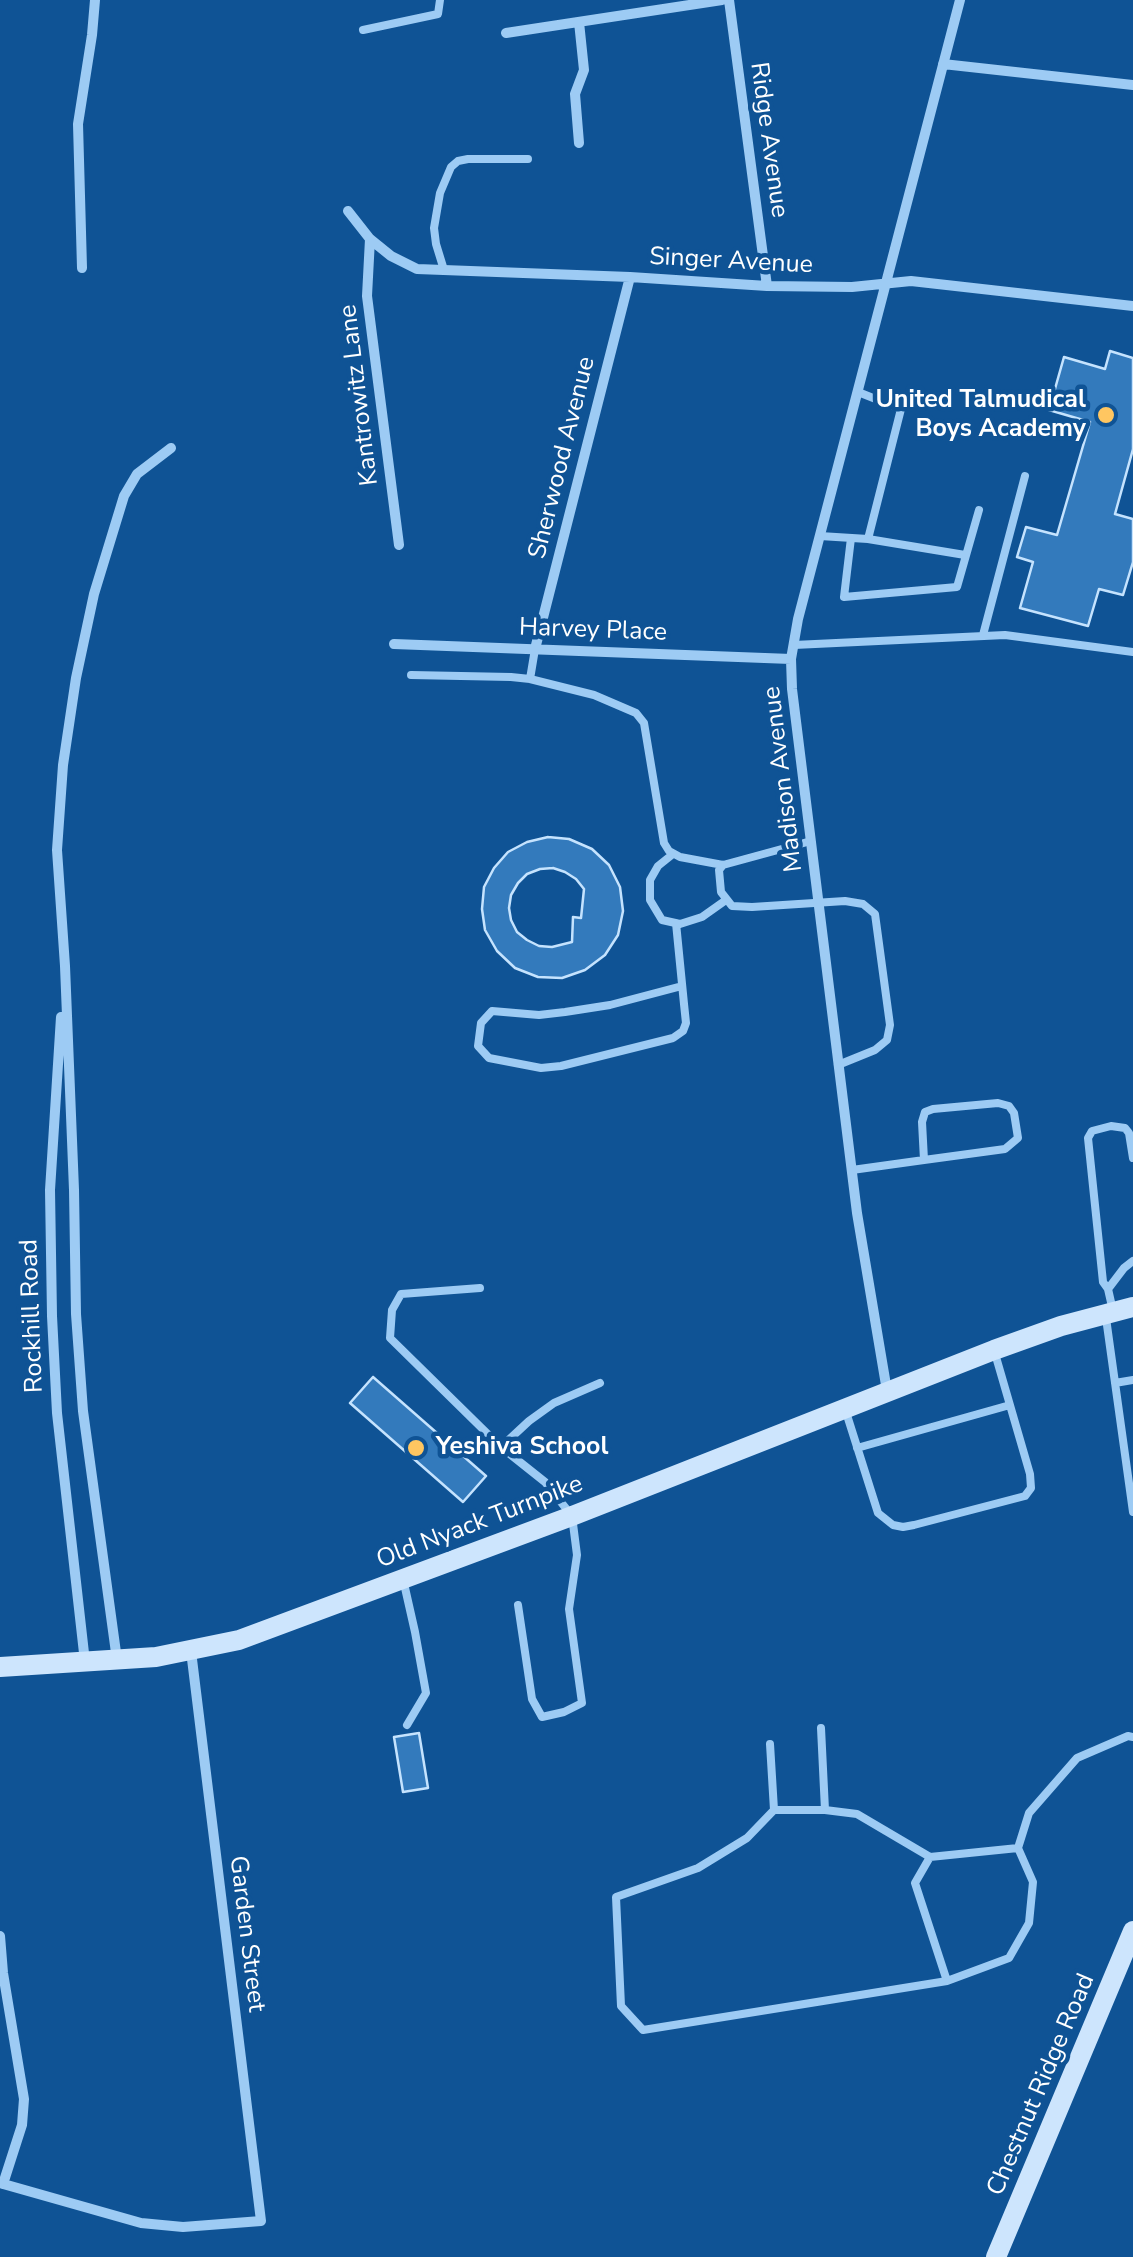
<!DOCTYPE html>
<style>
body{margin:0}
canvas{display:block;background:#0f5395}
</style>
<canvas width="1133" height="2257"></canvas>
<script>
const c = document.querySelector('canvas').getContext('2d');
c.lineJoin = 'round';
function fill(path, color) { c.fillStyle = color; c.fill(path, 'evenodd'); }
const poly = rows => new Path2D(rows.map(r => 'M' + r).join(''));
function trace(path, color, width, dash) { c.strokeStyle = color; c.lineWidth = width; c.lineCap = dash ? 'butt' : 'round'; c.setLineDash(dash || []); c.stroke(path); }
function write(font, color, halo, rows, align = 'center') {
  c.font = font + ' "Nunito Sans",sans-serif'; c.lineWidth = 9; c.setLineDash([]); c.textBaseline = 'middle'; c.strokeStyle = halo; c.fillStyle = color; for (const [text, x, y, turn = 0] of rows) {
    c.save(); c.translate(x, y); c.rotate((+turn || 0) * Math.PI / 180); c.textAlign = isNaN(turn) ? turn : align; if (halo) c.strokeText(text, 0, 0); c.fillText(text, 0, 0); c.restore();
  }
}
const building = poly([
 [1110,351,1133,358,1133,449,1115,514,1133,519,1133,562,1123,595,1099,589,1088,626,1020,608,1033,562,1017,557,1026,527,1057,535,1090,422,1049,410,1064,357,1105,369,1110,351],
 [548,837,569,839,592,849,609,865,620,887,623,911,618,935,605,955,585,970,562,978,538,977,515,968,497,951,485,930,482,909,484,887,494,868,508,852,527,842,548,837],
 [553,868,565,872,576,879,584,889,581,918,573,917,572,942,552,947,539,946,527,940,517,932,511,920,509,908,511,895,518,883,527,874,540,869,553,868],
 [373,1377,486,1476,463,1502,350,1403,373,1377],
 [419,1733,428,1788,403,1792,394,1737,419,1733]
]);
fill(building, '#337abc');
trace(building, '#c5e3fe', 2.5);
trace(poly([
 [363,30,438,14,440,0],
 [444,270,436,244,434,228,440,193,451,167,458,161,468,159,528,159],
 [858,392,901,409,868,539,965,555],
 [820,536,868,539],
 [851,538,844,597,957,587,979,510],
 [983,635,1025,476],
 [794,645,1005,635,1133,652],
 [411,675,511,677,530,679,594,695,636,713,644,723,664,843,669,851,680,857,723,865,811,841],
 [530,679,535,649],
 [673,854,658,866,650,880,650,900,662,920,680,924,702,917,726,900],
 [723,865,719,870,721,892,732,906,752,907,845,901,863,904,875,914,890,1025,887,1040,875,1050,838,1065],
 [676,923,684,1004,686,1023,683,1031,673,1038,561,1066,541,1068,489,1058,478,1046,481,1023,492,1011,539,1015,565,1012,610,1005,682,986],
 [852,1170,924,1160,1005,1149,1018,1138,1014,1113,1009,1106,998,1103,933,1109,925,1112,922,1122,924,1160],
 [480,1288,401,1294,392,1310,390,1338,501,1447,545,1482,572,1516,577,1555,569,1609,582,1703,564,1712,542,1717,532,1699,518,1605],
 [1108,1289,1124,1268,1133,1261],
 [1113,1311,1108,1289,1103,1282,1088,1138,1092,1131,1111,1126,1125,1128,1129,1133,1133,1158],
 [1106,1318,1133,1512],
 [1115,1383,1133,1380],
 [846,1412,878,1513,893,1525,903,1527,914,1525,1025,1496,1031,1488,1030,1474,994,1350],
 [501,1447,529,1421,554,1403,600,1383],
 [857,1448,1010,1405],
 [403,1579,415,1632,426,1693,407,1725],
 [821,1728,825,1810,857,1814,930,1857,1018,1848,1029,1813,1077,1758,1128,1736,1133,1737],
 [770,1744,774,1810,825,1810],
 [774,1810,747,1838,698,1868,616,1897,621,2006,643,2030,947,1981,1009,1958,1029,1923,1033,1882,1018,1848],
 [930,1857,915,1883,947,1981]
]), '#9dcbf4', 8);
trace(poly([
 [729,0,767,286],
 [579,22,584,70,575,94,579,143],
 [506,33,722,0],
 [943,64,1133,85],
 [348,211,370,239,391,256,417,269,630,277,767,286,852,287,911,281,1133,306],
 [370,239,367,296,399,545],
 [82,268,78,124,92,35,95,0],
 [394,644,791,659],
 [535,649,630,277],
 [61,1017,50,1190,52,1316,57,1413,85,1662],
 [887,1391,857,1213,792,689,791,659,798,619,960,0],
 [117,1660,83,1411,76,1314,74,1190,65,966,57,850,63,765,76,678,94,594,124,496,137,474,171,448],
 [0,1936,3,1973,24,2099,22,2125,3,2184],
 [0,2183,141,2223,183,2227,261,2221,191,1651]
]), '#9dcbf4', 10);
trace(poly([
 [0,1667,156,1657,239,1640,572,1516,994,1350,1061,1326,1133,1307],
 [996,2257,1133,1931]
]), '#cde5fd', 20);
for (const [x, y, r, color] of [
 [1106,415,10,"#ffc661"],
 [416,1448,10,"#ffc661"]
]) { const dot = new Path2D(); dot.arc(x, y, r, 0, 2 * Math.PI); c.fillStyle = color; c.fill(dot); trace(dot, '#0f5395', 4); }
write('25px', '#fff', '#0f5395', [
 ["Ridge Avenue",768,140,82],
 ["Singer Avenue",731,262,3],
 ["Kantrowitz Lane",360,395,-97],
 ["Sherwood Avenue",563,458,-76],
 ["Harvey Place",593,631,2],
 ["Madison Avenue",784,779,-97],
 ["Rockhill Road",33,1316,-92],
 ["Old Nyack Turnpike",480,1523,-21],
 ["Garden Street",246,1934,83],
 ["Chestnut Ridge Road",1042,2085,-67]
]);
write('bold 25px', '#fff', '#0f5395', [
 ["United Talmudical",1086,401],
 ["Boys Academy",1086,430],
 ["Yeshiva School",436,1448,"left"]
], 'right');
</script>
